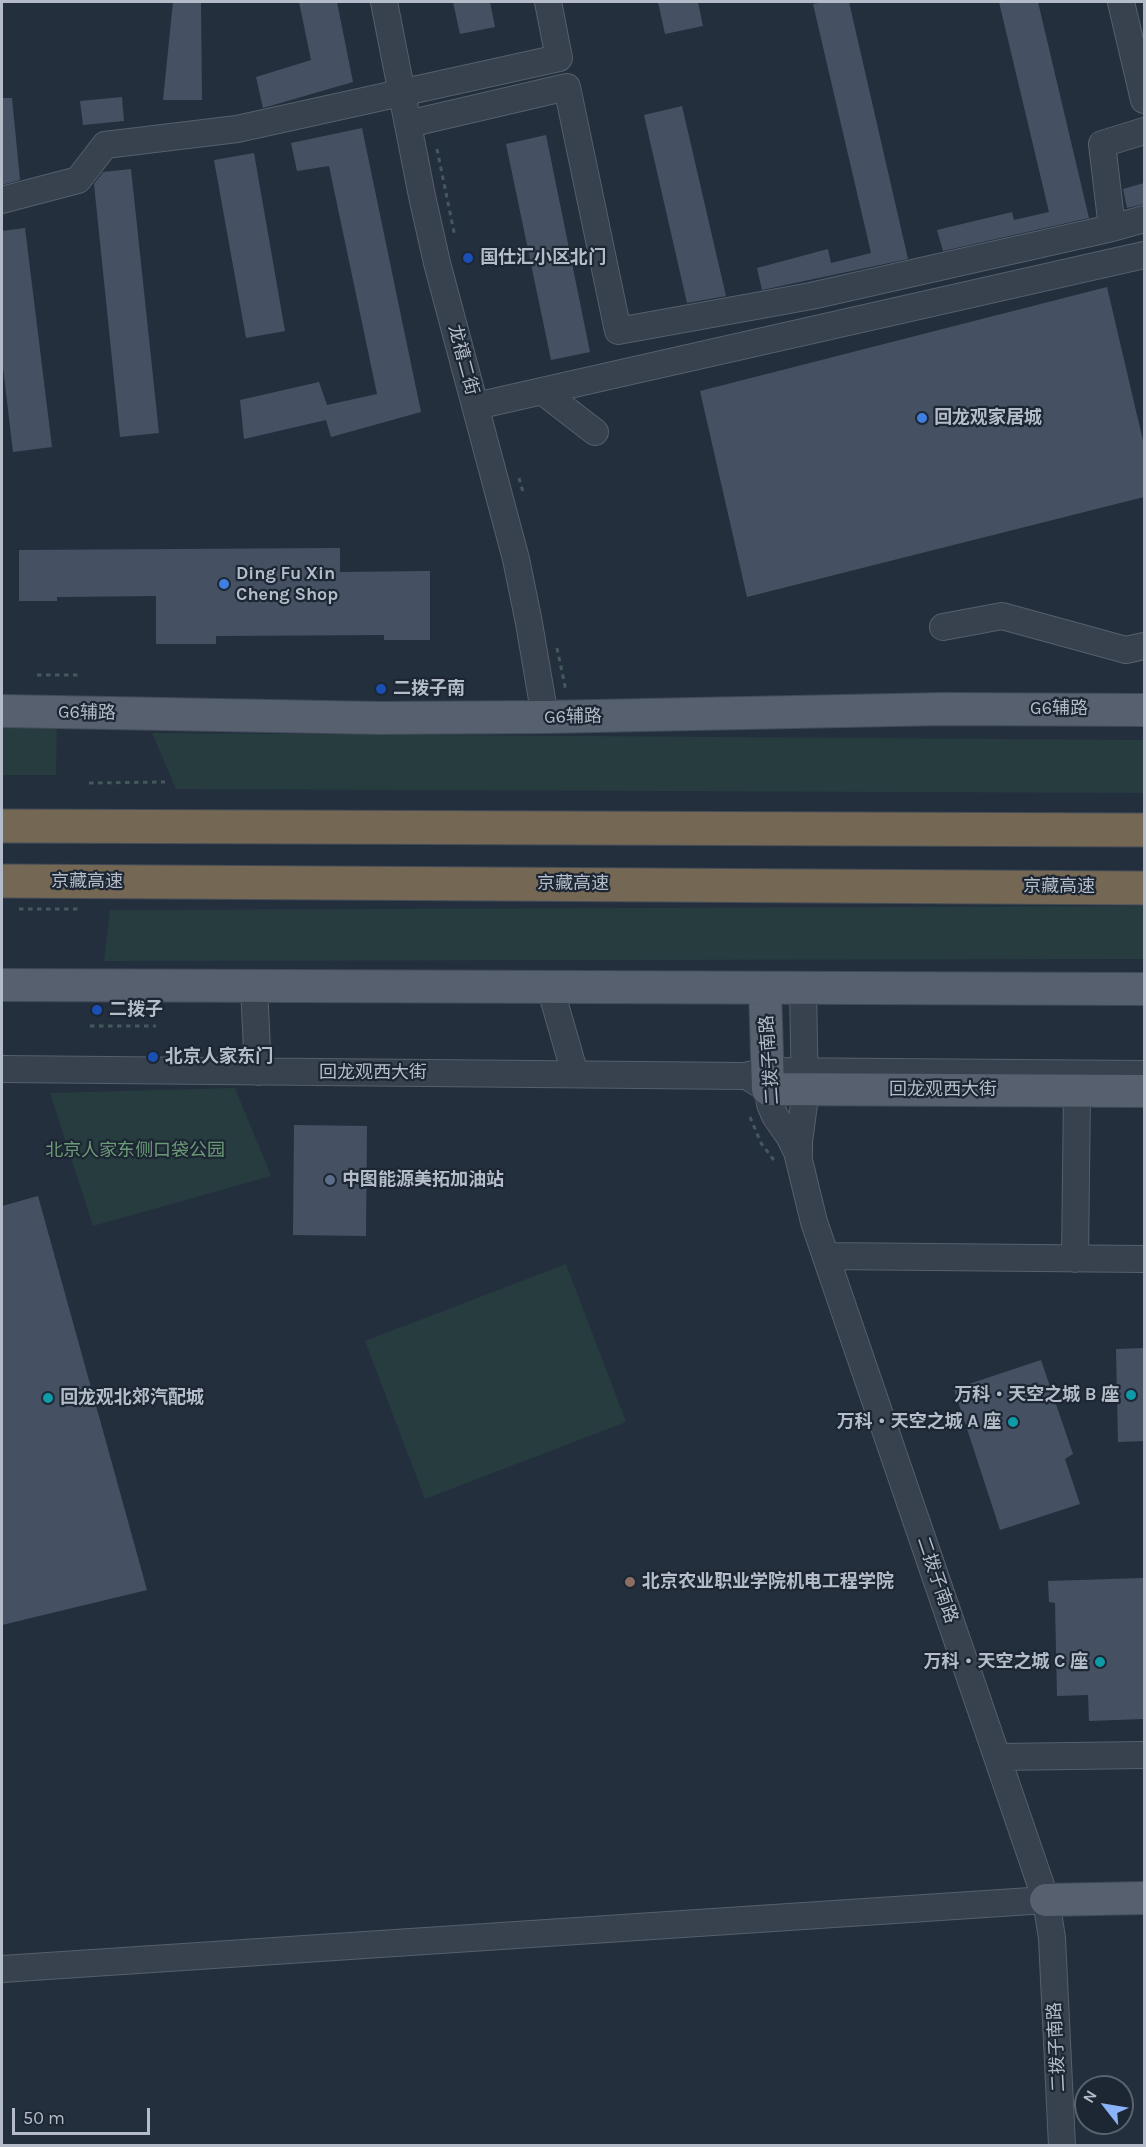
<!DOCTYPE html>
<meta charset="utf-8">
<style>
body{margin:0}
#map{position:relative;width:1146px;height:2147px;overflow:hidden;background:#242f3e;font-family:Karla,sans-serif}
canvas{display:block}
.frame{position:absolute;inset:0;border:3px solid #b4bcc9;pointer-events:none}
.north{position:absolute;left:1074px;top:2075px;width:60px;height:60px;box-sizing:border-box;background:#1d2633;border:2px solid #59626f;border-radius:50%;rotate:301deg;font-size:16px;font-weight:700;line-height:24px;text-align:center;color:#b4bcc9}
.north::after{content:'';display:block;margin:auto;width:21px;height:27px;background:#8ab4f8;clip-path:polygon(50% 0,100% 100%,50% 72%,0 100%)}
.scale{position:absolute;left:12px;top:2108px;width:138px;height:27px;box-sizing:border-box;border:3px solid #b4bcc9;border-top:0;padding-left:8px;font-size:18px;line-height:21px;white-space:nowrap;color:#b4bcc9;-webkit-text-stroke:4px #1d2633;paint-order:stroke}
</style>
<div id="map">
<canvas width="1146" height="2147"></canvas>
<div class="frame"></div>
<div class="north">N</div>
<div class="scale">50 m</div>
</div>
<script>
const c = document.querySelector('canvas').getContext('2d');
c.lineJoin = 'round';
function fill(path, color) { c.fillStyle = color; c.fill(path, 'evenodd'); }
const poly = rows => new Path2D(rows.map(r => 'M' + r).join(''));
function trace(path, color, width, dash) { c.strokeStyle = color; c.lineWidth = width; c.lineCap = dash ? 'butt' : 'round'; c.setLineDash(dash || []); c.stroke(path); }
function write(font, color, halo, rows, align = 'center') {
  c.font = font + ' Karla,"Noto Sans SC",sans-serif'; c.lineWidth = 4.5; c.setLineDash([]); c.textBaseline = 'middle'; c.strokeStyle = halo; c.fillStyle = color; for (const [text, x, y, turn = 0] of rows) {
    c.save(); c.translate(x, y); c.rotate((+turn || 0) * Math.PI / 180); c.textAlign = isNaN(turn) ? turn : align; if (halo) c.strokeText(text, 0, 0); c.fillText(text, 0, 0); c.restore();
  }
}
fill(poly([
 [2,718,57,718,56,775,2,775],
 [152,733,1144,740,1144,793,176,789],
 [1144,906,1144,959,104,961,110,910],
 [235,1088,271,1176,93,1226,50,1093],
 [566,1264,626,1422,425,1499,365,1341]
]), '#263c3f');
fill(poly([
 [173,2,201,2,202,100,163,100],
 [299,2,337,2,353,82,263,108,256,77,311,60],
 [453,2,490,2,495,27,460,34],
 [658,2,698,2,703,26,665,34],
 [825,2,849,2,908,259,762,290,757,268,828,249,831,263,871,253,813,4],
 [999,2,1038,2,1089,218,943,251,937,230,1012,212,1014,220,1049,212],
 [122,97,124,121,83,125,80,101],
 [2,98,12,98,20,180,2,185],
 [682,106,726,296,687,303,644,115],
 [362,128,421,412,331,437,326,420,244,439,240,400,319,382,327,405,377,394,329,166,297,171,291,143],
 [546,135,590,352,551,360,506,144],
 [254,153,285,331,246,338,214,160],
 [131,169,159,433,120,437,94,184,103,172],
 [1144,183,1144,204,1127,208,1123,189],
 [25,228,52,447,13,452,2,359,2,231],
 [1107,287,1144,445,1144,497,747,597,700,391],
 [340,548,340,572,430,571,430,640,384,640,384,635,216,636,216,644,156,644,156,596,57,597,57,601,19,601,19,550],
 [294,1125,367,1126,366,1236,293,1235],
 [38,1196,147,1590,2,1625,2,1206],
 [1144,1348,1144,1441,1118,1442,1116,1349],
 [1041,1360,1073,1454,1065,1459,1080,1504,1000,1530,954,1389],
 [1143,1578,1144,1719,1089,1721,1088,1695,1057,1696,1055,1603,1049,1602,1048,1581]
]), '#455162');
const minor = poly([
 [384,2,422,196,437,263,516,559,529,623,545,717],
 [1121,2,1144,100],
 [408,124,567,87,618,331,811,296,1112,228,1102,144,1144,131],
 [2,200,78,180,105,145,237,129,559,58,548,2],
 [1112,228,1144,219],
 [542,391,595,432],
 [476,406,1144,255],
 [943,627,1002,616,1126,650,1144,646],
 [254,986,258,1072],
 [550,987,575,1074],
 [2,1069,745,1076,768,1071,1144,1074],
 [753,1080,768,1089,770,1104,775,1116,789,1136,797,1152,814,1222,1046,1900,1052,1938,1062,2146],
 [799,1155,799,1142,805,1097,803,988],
 [826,1256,1144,1259],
 [1075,1259,1077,1091],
 [998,1757,1144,1755],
 [2,1969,1046,1900]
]);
const major = poly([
 [2,711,379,718,545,717,944,709,1144,710],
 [2,985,1144,989],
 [765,988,768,1089,1144,1091],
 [1046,1900,1144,1898]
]);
const highway = poly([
 [2,826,1144,830],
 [2,881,1144,888]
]);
trace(minor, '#565f6c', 28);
trace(major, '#414a57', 34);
trace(highway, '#434c59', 35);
trace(poly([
 [437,149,455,237],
 [519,478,523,492],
 [557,648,566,691],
 [37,675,78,675],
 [89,783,165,782],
 [19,909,78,909],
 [90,1026,156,1026],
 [750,1117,761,1143,776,1163]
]), '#44595c', 3, [4.5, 4.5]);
trace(minor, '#38414e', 26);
trace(major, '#56606e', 32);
trace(highway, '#746855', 33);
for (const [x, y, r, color] of [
 [468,258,6,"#1a4fb4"],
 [922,418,6,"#3f7fe0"],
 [224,584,6,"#3f7fe0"],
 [381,689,6,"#1a4fb4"],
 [97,1010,6,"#1a4fb4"],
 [153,1057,6,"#1a4fb4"],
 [330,1180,6,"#5c6f8a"],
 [1131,1395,6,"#0f9aa8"],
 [48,1398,6,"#0f9aa8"],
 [1013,1422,6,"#0f9aa8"],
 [630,1582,6,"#8d6e63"],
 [1100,1662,6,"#0f9aa8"]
]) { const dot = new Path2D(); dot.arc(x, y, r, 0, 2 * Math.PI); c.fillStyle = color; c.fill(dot); trace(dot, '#1d2633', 2); }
write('bold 18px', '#b4bcc9', '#1d2633', [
 ["国仕汇小区北门",480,258],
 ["回龙观家居城",934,418],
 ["Ding Fu Xin",236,574],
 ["Cheng Shop",236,595],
 ["二拨子南",393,689],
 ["二拨子",109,1010],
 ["北京人家东门",165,1057],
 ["中图能源美拓加油站",342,1180],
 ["万科・天空之城 B 座",1119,1395,"right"],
 ["回龙观北郊汽配城",60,1398],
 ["万科・天空之城 A 座",1001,1422,"right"],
 ["北京农业职业学院机电工程学院",642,1582],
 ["万科・天空之城 C 座",1088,1662,"right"]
], 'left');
write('18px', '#b4bcc9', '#1d2633', [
 ["龙禧二街",463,360,75],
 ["G6辅路",1059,709],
 ["G6辅路",87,713,1],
 ["G6辅路",573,717,-1],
 ["京藏高速",87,882],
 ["京藏高速",573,884],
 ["京藏高速",1059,887],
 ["二拨子南路",770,1060,-94],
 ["回龙观西大街",373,1073],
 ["回龙观西大街",943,1090],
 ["二拨子南路",937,1580,71],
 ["二拨子南路",1057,2047,-93]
]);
write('18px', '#6b9a76', '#1d2633', [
 ["北京人家东侧口袋公园",135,1151]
]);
</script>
